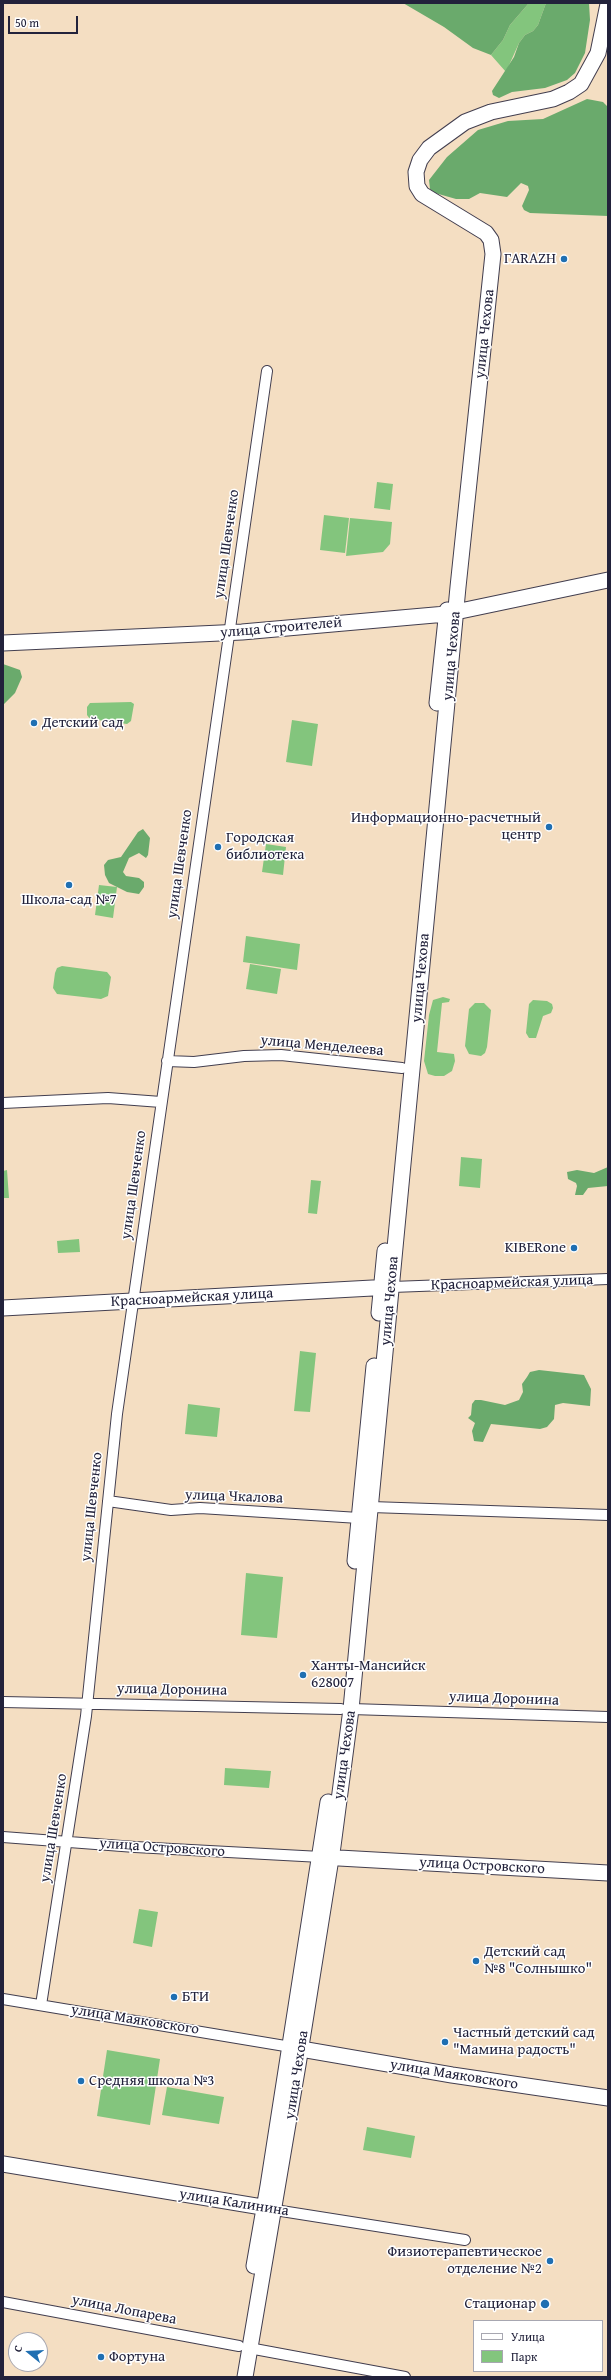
<!DOCTYPE html>
<meta charset="utf-8">
<style>
body{margin:0}
#map{position:relative;width:611px;height:2380px;overflow:hidden;background:#f4dec2;font-family:"Gentium Book Plus",serif}
canvas{display:block}
.frame{position:absolute;inset:0;border:4px solid #22223b;pointer-events:none}
.legend{position:absolute;left:473px;top:2320px;width:130px;height:52px;box-sizing:border-box;background:#fff;border:1px solid #a7a7b1;margin:0;padding:5px 7px;list-style:none;font-size:12px;color:#22223b}
.legend li{display:flex;align-items:center;gap:8px;height:20px}
.legend b{width:20px;border:1px solid #a7a7b1}
.north{position:absolute;left:8px;top:2332px;width:40px;height:40px;box-sizing:border-box;background:#fff;border:1px solid #a7a7b1;border-radius:50%;rotate:288deg;font-size:11px;font-weight:700;line-height:16px;text-align:center;color:#22223b}
.north::after{content:'';display:block;margin:auto;width:14px;height:18px;background:#1f6fb2;clip-path:polygon(50% 0,100% 100%,50% 72%,0 100%)}
.scale{position:absolute;left:8px;top:16px;width:70px;height:18px;box-sizing:border-box;border:2px solid #22223b;border-top:0;padding-left:5px;font-size:12px;line-height:14px;white-space:nowrap;color:#22223b;-webkit-text-stroke:3px #fff;paint-order:stroke}
</style>
<div id="map">
<canvas width="611" height="2380"></canvas>
<div class="frame"></div>
<ul class="legend">
<li><b style="height:5px;background:#fff"></b>Улица</li>
<li><b style="height:11px;background:#83c57d"></b>Парк</li>
</ul>
<div class="north">С</div>
<div class="scale">50 m</div>
</div>
<script>
const c = document.querySelector('canvas').getContext('2d');
c.lineJoin = 'round';
function fill(path, color) { c.fillStyle = color; c.fill(path, 'evenodd'); }
const poly = rows => new Path2D(rows.map(r => 'M' + r).join(''));
function trace(path, color, width, dash) { c.strokeStyle = color; c.lineWidth = width; c.lineCap = dash ? 'butt' : 'round'; c.setLineDash(dash || []); c.stroke(path); }
function write(font, color, halo, rows, align = 'center') {
  c.font = font + ' "Gentium Book Plus",serif'; c.lineWidth = 3; c.setLineDash([]); c.textBaseline = 'middle'; c.strokeStyle = halo; c.fillStyle = color; for (const [text, x, y, turn = 0] of rows) {
    c.save(); c.translate(x, y); c.rotate((+turn || 0) * Math.PI / 180); c.textAlign = isNaN(turn) ? turn : align; if (halo) c.strokeText(text, 0, 0); c.fillText(text, 0, 0); c.restore();
  }
}
fill(poly([
 [529,3,546,3,538,25,533,31,525,35,519,43,506,72,491,55,503,40,510,25],
 [377,482,393,484,390,510,374,508],
 [324,515,349,518,345,553,320,550],
 [350,518,392,522,390,544,383,552,346,556],
 [131,702,134,704,131,721,127,724,90,719,87,715,87,707,90,703],
 [292,720,318,724,312,766,286,762],
 [266,844,286,847,283,875,262,872],
 [99,885,117,887,113,918,95,915],
 [246,936,300,944,297,970,243,962],
 [250,964,281,969,277,994,246,989],
 [62,966,107,972,111,977,108,996,101,999,57,994,53,988,55,973,57,968],
 [443,997,450,999,449,1002,442,1003,437,1052,454,1054,455,1061,452,1071,444,1076,435,1076,428,1074,424,1061,429,1015,433,1000],
 [533,1000,547,1001,552,1004,553,1008,551,1013,543,1016,536,1038,529,1038,526,1033,529,1004],
 [475,1003,484,1003,491,1010,487,1047,485,1053,481,1056,469,1054,465,1046,469,1009],
 [461,1157,482,1159,480,1188,459,1186],
 [7,1170,9,1198,3,1198,3,1171],
 [311,1180,321,1181,317,1214,308,1213],
 [79,1239,80,1252,58,1253,57,1241],
 [300,1351,316,1353,310,1412,294,1411],
 [188,1404,220,1408,217,1437,185,1434],
 [246,1573,283,1577,277,1638,241,1635],
 [225,1768,271,1771,269,1788,224,1785],
 [139,1909,158,1912,152,1947,133,1943],
 [107,2050,160,2059,150,2125,97,2116],
 [167,2087,224,2097,219,2124,162,2115],
 [367,2127,415,2136,411,2158,363,2150]
]), '#83c57d');
fill(poly([
 [403,3,529,3,510,25,503,40,491,55,473,48,444,27],
 [546,3,589,3,590,20,585,53,575,73,567,80,545,88,512,92,499,98,493,95,492,91,514,57,519,43,525,35,533,31,538,25],
 [587,99,603,102,608,107,608,216,530,213,524,210,522,206,529,190,528,186,521,183,507,197,480,193,469,199,456,199,435,193,430,189,429,180,447,157,478,130,508,121,543,119],
 [3,664,20,670,22,677,15,693,3,705],
 [143,829,150,838,148,855,146,858,139,853,129,858,123,872,126,876,139,878,144,882,144,887,139,894,127,892,109,883,105,875,104,865,108,860,121,857,138,832],
 [608,1167,608,1186,588,1188,583,1195,575,1195,577,1186,576,1183,568,1179,567,1172,577,1170,594,1173],
 [539,1370,584,1375,591,1389,590,1406,563,1403,555,1405,554,1419,547,1427,540,1429,491,1424,483,1442,474,1441,472,1431,475,1423,468,1418,471,1415,472,1404,475,1400,481,1400,505,1405,519,1400,523,1392,522,1384,527,1377,530,1372]
]), '#6aaa6c');
const street = poly([
 [167,1061,194,1062,244,1056,281,1055,402,1068],
 [3,1103,108,1098,161,1102],
 [392,1287,608,1279],
 [108,1501,171,1510,200,1508,359,1518],
 [371,1507,608,1515],
 [3,1702,341,1709],
 [351,1709,608,1717],
 [3,1837,135,1847,321,1857],
 [3,1999,291,2047],
 [41,2005,86,1716,117,1414,267,371],
 [275,2210,465,2240],
 [3,2302,239,2346],
 [249,2348,405,2377]
]);
const secondary = poly([
 [3,643,242,632,446,614,608,580],
 [437,703,447,610],
 [3,1308,391,1287],
 [379,1313,385,1251],
 [355,1561,374,1366],
 [321,1857,608,1873],
 [301,2049,452,2075,608,2098],
 [3,2164,274,2209],
 [254,2266,268,2186,328,1802],
 [245,2377,298,2065,333,1846,351,1709,458,587,493,254,491,240,486,233,422,194,417,186,416,172,420,160,429,148,465,122,491,112,553,99,569,92,581,84,598,53,608,4]
]);
trace(street, '#423e4f', 12);
trace(secondary, '#423e4f', 17);
trace(street, '#fff', 10);
trace(secondary, '#fff', 15);
for (const [x, y, r, color] of [
 [564,259,4,"#1f6fb2"],
 [34,723,4,"#1f6fb2"],
 [549,827,4,"#1f6fb2"],
 [218,847,4,"#1f6fb2"],
 [69,885,4,"#1f6fb2"],
 [574,1248,4,"#1f6fb2"],
 [303,1675,4,"#1f6fb2"],
 [476,1961,4,"#1f6fb2"],
 [174,1997,4,"#1f6fb2"],
 [445,2042,4,"#1f6fb2"],
 [81,2081,4,"#1f6fb2"],
 [550,2261,4,"#1f6fb2"],
 [545,2304,5,"#1f6fb2"],
 [101,2357,4,"#1f6fb2"]
]) { const dot = new Path2D(); dot.arc(x, y, r, 0, 2 * Math.PI); c.fillStyle = color; c.fill(dot); trace(dot, '#fff', 1.5); }
write('15px', '#22223b', '#fff', [
 ["ГARAZH",556,259,"right"],
 ["Детский сад",42,723],
 ["Информационно-расчетный",541,818,"right"],
 ["центр",541,835,"right"],
 ["Городская",226,838],
 ["библиотека",226,855],
 ["Школа-сад №7",69,900,"center"],
 ["KIBERone",566,1248,"right"],
 ["Ханты-Мансийск",311,1666],
 ["628007",311,1683],
 ["Детский сад",484,1952],
 ["№8 \"Солнышко\"",484,1969],
 ["БТИ",182,1997],
 ["Частный детский сад",453,2033],
 ["\"Мамина радость\"",453,2050],
 ["Средняя школа №3",89,2081],
 ["Физиотерапевтическое",542,2252,"right"],
 ["отделение №2",542,2269,"right"],
 ["Стационар",536,2304,"right"],
 ["Фортуна",109,2357]
], 'left');
write('15px', '#22223b', '#fff', [
 ["улица Чехова",485,334,-84],
 ["улица Шевченко",227,544,-82],
 ["улица Строителей",281,628,-5],
 ["улица Чехова",452,656,-85],
 ["улица Шевченко",180,864,-82],
 ["улица Чехова",421,978,-85],
 ["улица Менделеева",322,1046,5],
 ["улица Шевченко",134,1185,-82],
 ["Красноармейская улица",512,1283,-2],
 ["Красноармейская улица",192,1298,-3],
 ["улица Чехова",390,1301,-85],
 ["улица Чкалова",234,1497,2],
 ["улица Шевченко",92,1507,-84],
 ["улица Доронина",172,1690,1],
 ["улица Доронина",504,1699,2],
 ["улица Чехова",345,1755,-82],
 ["улица Шевченко",54,1828,-81],
 ["улица Островского",162,1848,4],
 ["улица Островского",482,1866,3],
 ["улица Маяковского",135,2020,9],
 ["улица Чехова",297,2075,-81],
 ["улица Маяковского",454,2075,9],
 ["улица Калинина",234,2203,9],
 ["улица Лопарева",124,2310,11]
]);
</script>
